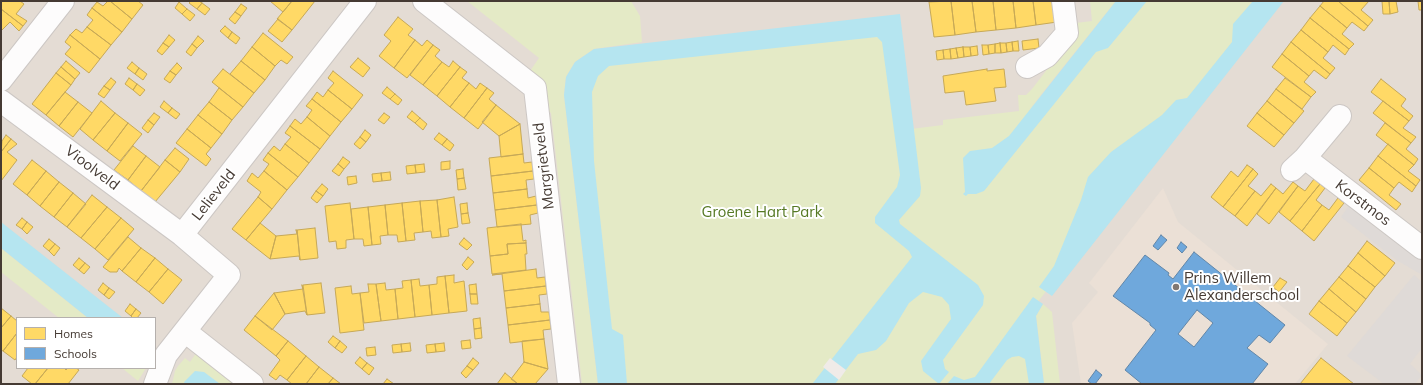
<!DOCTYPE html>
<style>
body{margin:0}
#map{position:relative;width:1423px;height:385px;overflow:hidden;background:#f0ebe8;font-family:Mulish,sans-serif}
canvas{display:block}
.frame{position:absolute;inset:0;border:2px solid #453a33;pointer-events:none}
.legend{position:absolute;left:16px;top:317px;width:140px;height:52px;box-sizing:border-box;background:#fff;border:1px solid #b5b0ad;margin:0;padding:5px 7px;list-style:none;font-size:12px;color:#453a33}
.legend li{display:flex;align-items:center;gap:8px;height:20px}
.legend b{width:20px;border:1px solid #b5b0ad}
</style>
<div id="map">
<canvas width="1423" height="385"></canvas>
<div class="frame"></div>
<ul class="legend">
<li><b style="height:11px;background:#ffd966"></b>Homes</li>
<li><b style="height:11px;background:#6fa8dc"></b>Schools</li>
</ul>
</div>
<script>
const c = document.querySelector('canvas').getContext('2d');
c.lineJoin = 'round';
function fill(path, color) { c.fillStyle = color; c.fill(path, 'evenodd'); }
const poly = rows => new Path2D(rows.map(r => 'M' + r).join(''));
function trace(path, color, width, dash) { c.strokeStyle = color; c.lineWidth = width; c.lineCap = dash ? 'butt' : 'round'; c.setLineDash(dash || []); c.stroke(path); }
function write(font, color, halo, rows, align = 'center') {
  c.font = font + ' Mulish,sans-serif'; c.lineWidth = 4; c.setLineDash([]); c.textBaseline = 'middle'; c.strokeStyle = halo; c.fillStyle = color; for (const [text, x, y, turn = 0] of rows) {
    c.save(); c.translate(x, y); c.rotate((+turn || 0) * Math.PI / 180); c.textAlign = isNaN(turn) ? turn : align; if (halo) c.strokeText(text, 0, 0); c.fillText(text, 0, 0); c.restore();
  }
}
fill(poly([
 [1,1,1422,1,1422,384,1,384],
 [17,318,155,318,155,368,17,368]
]), '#e4dcd4');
fill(poly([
 [1163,188,1178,222,1328,344,1295,384,1081,384,1072,323,1098,292,1089,283]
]), '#ebe0d6');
fill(poly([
 [467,1,631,1,640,16,642,42,594,49,575,62,566,77,564,95,598,384,582,384,551,113,544,107,530,71,539,58],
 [1090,1,1116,1,1028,111,1122,1,1276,1,1185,113,1030,312,1040,384,610,384,575,88,597,59,896,25,911,129,943,125,943,120,1019,111,1018,95,1026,95,1032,89,1075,33,1076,23,1092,21],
 [1,248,88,318,59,318,1,272],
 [1043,304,1052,312,1060,384,1044,384,1036,316],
 [199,349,242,384,172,384,175,371,178,366,185,358,190,362],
 [122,368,146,368,138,381]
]), '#e4eac6');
fill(poly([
 [1350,204,1422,257,1422,275,1398,261,1341,217],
 [1414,275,1422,282,1422,348,1410,364,1422,375,1415,384,1384,384,1347,356]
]), '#dfdad7');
fill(poly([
 [1116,1,1147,1,1108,48,1096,52,984,191,976,194,968,194,966,196,963,194,965,192,963,158,970,151,992,148,1009,136],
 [1253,1,1284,1,1052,296,1039,287,1054,266,1081,200,1088,177,1111,152,1162,115,1176,100,1187,98,1232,42,1233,24],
 [900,14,921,188,920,196,899,220,900,224,978,285,984,296,983,305,943,360,945,369,949,372,939,384,923,371,921,361,951,319,949,305,942,297,923,292,909,303,886,341,876,350,858,354,835,384,806,384,813,383,912,257,909,251,875,223,875,217,897,187,900,175,882,42,877,37,609,66,598,76,592,92,594,161,612,329,623,335,627,384,598,384,564,95,566,77,575,62,594,49],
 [1,222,123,318,88,318,1,248],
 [1033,297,1043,304,1036,316,1044,384,1029,384,1025,359,1019,356,1012,357,1007,360,989,384,947,384,954,376,964,380,975,377],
 [195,371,204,372,220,384,185,384,184,382]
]), '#b5e5f0');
fill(poly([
 [830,358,846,370,839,380,823,367]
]), '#f0ebe8');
const homes = poly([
 [1,1,20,1,24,4,16,14,27,21,23,26,1,9,1,1],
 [108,1,110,1,132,19,122,32,92,8,97,2,103,6,108,1],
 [110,1,138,1,143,5,132,19,110,1],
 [191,1,199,1,202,3,197,9,189,3,191,1],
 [270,1,292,1,283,12,270,1],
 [292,1,315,1,292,30,277,19,292,1],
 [951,1,955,35,934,37,929,2,951,1],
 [951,1,972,1,976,32,955,35,951,1],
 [972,1,993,1,996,30,976,32,972,1],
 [993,1,1013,1,1016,28,996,30,993,1],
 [1013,1,1033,1,1036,25,1016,28,1013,1],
 [1033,1,1055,1,1057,22,1036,25,1033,1],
 [1324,1,1338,1,1368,26,1364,31,1352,22,1347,28,1320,6,1324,1],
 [1338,1,1369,1,1361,10,1373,20,1368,26,1338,1],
 [1382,1,1389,1,1390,14,1383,14,1382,1],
 [1389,1,1396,1,1398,12,1390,14,1389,1],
 [1418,1,1422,1,1422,10,1419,10,1418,1],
 [179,2,187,9,182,14,175,8,179,2],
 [202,3,210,9,205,15,197,9,202,3],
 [241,4,247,8,241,16,235,12,241,4],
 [1320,6,1347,28,1342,34,1354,44,1349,49,1310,18,1320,6],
 [92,8,122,32,111,45,87,27,93,20,87,15,92,8],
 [1,9,23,26,19,31,10,22,1,31,1,9],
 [187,9,195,15,190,21,182,14,187,9],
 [235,12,241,16,235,24,229,19,235,12],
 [398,17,413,29,408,35,415,40,394,68,379,56,391,41,384,35,398,17],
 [1310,18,1349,49,1345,55,1333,45,1328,52,1301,30,1310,18],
 [278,19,292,30,282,42,268,31,278,19],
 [225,26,232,32,228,38,220,31,225,26],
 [87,27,111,45,100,59,70,35,76,29,82,33,87,27],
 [1301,30,1328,52,1323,58,1335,68,1330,74,1291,42,1301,30],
 [232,32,240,38,236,44,228,38,232,32],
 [263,33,293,57,287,64,281,60,275,66,252,47,263,33],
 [70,35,100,59,89,73,65,54,71,47,65,42,70,35],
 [169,35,175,40,169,47,163,43,169,35],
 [198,36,204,41,197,48,192,44,198,36],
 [1038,39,1039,48,1023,50,1022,41,1038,39],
 [415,40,422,46,427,40,433,45,407,78,394,68,415,40],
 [1018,41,1019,51,1013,51,1012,42,1018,41],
 [1012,42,1013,51,1007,52,1006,43,1012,42],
 [1291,42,1330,74,1326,79,1314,70,1309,76,1282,54,1291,42],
 [163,43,169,47,162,55,157,51,163,43],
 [1000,43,1001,53,995,53,995,44,1000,43],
 [1000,43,1006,43,1007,52,1001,53,1000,43],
 [192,44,197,48,191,56,186,52,192,44],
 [995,44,995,53,989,54,988,45,995,44],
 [433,45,440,50,435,56,442,62,423,85,410,75,433,45],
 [982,45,988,45,989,54,983,55,982,45],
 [977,46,978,55,971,56,970,47,977,46],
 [252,47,275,66,265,80,241,61,252,47],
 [963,47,964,57,958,58,956,48,963,47],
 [963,47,970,47,971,56,964,57,963,47],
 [956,48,958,58,951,59,950,49,956,48],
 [950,49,951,59,944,59,943,50,950,49],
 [943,50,944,59,937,60,936,51,943,50],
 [1282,54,1309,76,1304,82,1316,92,1311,97,1272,67,1282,54],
 [358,58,370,68,363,77,350,67,358,58],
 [66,61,80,73,75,79,61,67,66,61],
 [241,61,265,80,254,93,230,74,241,61],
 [453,61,460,67,437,96,423,85,442,62,449,67,453,61],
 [132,62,139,68,135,74,127,68,132,62],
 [177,63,182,68,176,75,170,71,177,63],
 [61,67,75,79,71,85,56,73,61,67],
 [460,67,467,72,462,78,469,83,450,107,437,96,460,67],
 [139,68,147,74,143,80,135,74,139,68],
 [223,69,254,93,243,107,212,82,223,69],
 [987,69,987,71,1004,69,1006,87,994,88,996,101,966,105,964,91,945,93,943,76,987,69],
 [170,71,176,75,170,83,164,79,170,71],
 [333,71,363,95,352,109,328,90,334,83,328,78,333,71],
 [56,73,71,85,46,115,32,104,56,73],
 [111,78,116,82,110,90,104,86,111,78],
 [129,78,137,84,133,90,125,84,129,78],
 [1285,78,1311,97,1302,109,1276,89,1285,78],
 [1381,79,1406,99,1401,106,1413,116,1409,121,1371,92,1381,79],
 [469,83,476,89,480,83,487,88,464,118,450,107,469,83],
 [137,84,145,90,140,96,133,90,137,84],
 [104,86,110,90,104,98,98,94,104,86],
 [387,87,395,94,390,99,382,93,387,87],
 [219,88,243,107,232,120,209,102,219,88],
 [487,88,494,93,489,99,496,105,478,129,464,118,487,88],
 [1276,89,1304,111,1294,123,1267,101,1276,89],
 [328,90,352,109,341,122,312,99,317,92,323,97,328,90],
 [65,92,78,102,59,126,46,115,65,92],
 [395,94,402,100,398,105,390,99,395,94],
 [312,99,341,122,330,136,307,117,312,110,306,106,312,99],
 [101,101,115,113,93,140,80,129,101,101],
 [164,101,172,108,168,113,160,107,164,101],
 [1267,101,1294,123,1284,135,1257,113,1267,101],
 [1383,101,1409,121,1403,128,1416,137,1411,143,1373,113,1383,101],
 [78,102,92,113,73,137,59,126,78,102],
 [209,102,232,120,222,134,198,115,209,102],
 [496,105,520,124,499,136,482,122,496,105],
 [172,108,180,114,176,119,168,113,172,108],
 [412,111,420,118,415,123,407,117,412,111],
 [115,113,128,123,107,151,93,140,115,113],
 [154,113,160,117,154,125,148,120,154,113],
 [384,113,390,117,384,124,378,120,384,113],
 [1257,113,1284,135,1274,147,1247,126,1257,113],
 [198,115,222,134,211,148,187,129,198,115],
 [307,117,330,136,320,149,290,126,295,119,301,124,307,117],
 [420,118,427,124,423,130,415,123,420,118],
 [148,120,154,125,148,133,142,128,148,120],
 [128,123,142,134,120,161,107,151,128,123],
 [1385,123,1411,143,1406,149,1418,159,1414,165,1376,135,1385,123],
 [520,124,523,154,501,157,499,136,520,124],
 [290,126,320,149,309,163,285,144,291,137,285,133,290,126],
 [187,129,211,148,206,154,211,159,206,166,176,143,187,129],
 [365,130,371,135,366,142,360,137,365,130],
 [439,133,447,139,442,145,434,139,439,133],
 [6,135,11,139,1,152,2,141,6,135],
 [360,137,366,142,360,149,354,144,360,137],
 [11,139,17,144,7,152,17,160,1,181,1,152,11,139],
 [447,139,454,145,450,151,442,145,447,139],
 [285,144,309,163,298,177,268,153,274,146,280,151,285,144],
 [1388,144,1414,165,1408,171,1420,180,1416,186,1378,156,1388,144],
 [133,146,146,156,128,180,114,170,133,146],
 [175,148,189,159,180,172,165,160,175,148],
 [268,153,298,177,287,190,264,171,269,164,263,160,268,153],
 [523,154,524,163,532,162,533,171,491,176,489,158,523,154],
 [146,156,160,167,141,191,128,180,146,156],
 [1378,156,1416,186,1412,192,1399,182,1394,188,1369,168,1378,156],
 [343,157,350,162,344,169,338,164,343,157],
 [32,160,46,171,27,195,13,184,32,160],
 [165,160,180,172,155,202,141,191,165,160],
 [450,161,450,169,441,170,441,162,450,161],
 [338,164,344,169,339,176,332,171,338,164],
 [424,164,425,172,416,173,415,165,424,164],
 [415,165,416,173,407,174,406,166,415,165],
 [1247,165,1253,169,1223,207,1211,197,1231,171,1238,177,1247,165],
 [1369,168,1394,188,1389,195,1401,204,1396,210,1359,180,1369,168],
 [463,169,464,178,457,179,456,170,463,169],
 [1253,169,1258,174,1248,186,1255,191,1235,216,1223,207,1253,169],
 [46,171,59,182,40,206,27,195,46,171],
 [264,171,287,190,272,209,258,197,261,192,247,181,252,173,258,178,264,171],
 [533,171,534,179,526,180,527,189,493,193,491,176,533,171],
 [390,172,391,180,382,181,381,173,390,172],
 [381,173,382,181,373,182,372,174,381,173],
 [356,176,357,183,348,185,347,177,356,176],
 [464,178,466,189,458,190,457,179,464,178],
 [1314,179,1320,184,1290,221,1279,212,1298,186,1305,191,1314,179],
 [59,182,73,193,54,217,40,206,59,182],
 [1293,182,1298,186,1269,224,1257,214,1276,188,1283,194,1293,182],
 [322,184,328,189,323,196,316,191,322,184],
 [1271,184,1276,188,1247,226,1235,216,1255,191,1261,196,1271,184],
 [1320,184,1325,188,1316,200,1322,205,1302,231,1290,221,1320,184],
 [527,189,528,198,536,196,537,205,495,210,493,193,527,189],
 [316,191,323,196,317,203,311,198,316,191],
 [73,193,86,204,67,227,54,217,73,193],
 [92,195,107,207,81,238,67,227,92,195],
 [258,197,272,209,246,240,232,229,258,197],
 [454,197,458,227,448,229,449,236,441,237,437,200,454,197],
 [1338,198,1344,203,1314,241,1302,231,1322,205,1329,210,1338,198],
 [437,200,441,237,432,238,431,231,423,232,420,201,437,200],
 [420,201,423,232,414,233,415,240,406,241,402,203,420,201],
 [350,203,354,239,346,240,346,248,337,249,336,241,329,242,325,206,350,203],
 [402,203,406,241,398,242,397,235,388,235,385,205,402,203],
 [467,203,468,213,461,214,460,204,467,203],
 [385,205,388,235,380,236,381,244,372,245,368,207,385,205],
 [537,205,538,213,530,215,531,224,497,227,495,210,537,205],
 [107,207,121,218,95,249,81,238,107,207],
 [368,207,372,245,364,246,363,239,354,239,351,209,368,207],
 [468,213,470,223,462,224,461,214,468,213],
 [22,218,27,222,22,229,16,225,22,218],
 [121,218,134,229,108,260,95,249,121,218],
 [27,222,33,227,27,234,22,229,27,222],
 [260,223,276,236,270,259,246,240,260,223],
 [521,224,523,241,526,240,526,243,507,244,508,254,490,256,487,228,521,224],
 [315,228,318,258,300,260,297,230,315,228],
 [296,230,297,230,300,260,299,256,270,259,276,236,297,234,296,230],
 [128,237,141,248,122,271,119,268,117,272,110,272,103,267,128,237],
 [464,238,472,245,467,250,459,244,464,238],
 [49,239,55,244,49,251,43,246,49,239],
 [1367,241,1395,263,1385,276,1358,253,1367,241],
 [526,243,527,254,525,254,526,270,492,274,490,256,508,254,507,244,526,243],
 [55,244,60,248,54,256,49,251,55,244],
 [141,248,155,258,136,282,122,271,141,248],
 [1358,253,1385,276,1375,287,1348,266,1358,253],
 [468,257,474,262,467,270,462,265,468,257],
 [79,258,85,263,79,270,73,265,79,258],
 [155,258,168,269,149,292,136,282,155,258],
 [85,263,90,267,84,274,79,270,85,263],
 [1348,266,1375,287,1366,299,1339,277,1348,266],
 [168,269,182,280,163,304,149,292,168,269],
 [536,269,537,278,545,277,546,286,504,291,502,274,492,275,536,269],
 [454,275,454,283,464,281,467,311,449,313,445,276,454,275],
 [445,276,449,313,432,315,429,285,437,284,437,277,445,276],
 [1339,277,1366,299,1356,312,1329,289,1339,277],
 [1280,278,1287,282,1279,292,1273,287,1280,278],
 [419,279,420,286,429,285,432,315,415,317,411,280,419,279],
 [411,280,415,317,398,319,395,289,403,288,402,281,411,280],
 [103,283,109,288,104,295,98,290,103,283],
 [321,283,325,313,307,315,303,285,321,283],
 [385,283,386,290,395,289,398,319,381,321,376,284,385,283],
 [368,284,376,284,381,321,364,323,360,293,369,292,368,284],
 [476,284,477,294,470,294,469,285,476,284],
 [302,285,307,315,305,311,285,314,274,293,303,289,302,285],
 [351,286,352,294,360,293,364,330,340,333,335,288,351,286],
 [546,286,547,294,539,295,540,304,506,308,504,291,546,286],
 [109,288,115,292,109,299,104,295,109,288],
 [1329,289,1356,312,1347,323,1319,301,1329,289],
 [274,293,285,314,272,330,255,316,274,293],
 [470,294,477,294,478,304,471,304,470,294],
 [1319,301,1347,323,1337,336,1309,314,1319,301],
 [130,304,136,309,131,316,125,311,130,304],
 [540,304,541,312,549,312,550,320,508,325,506,308,540,304],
 [1,308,11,316,1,328,1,308],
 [136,309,141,313,137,318,133,318,131,316,136,309],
 [11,316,17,321,17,333,3,351,1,350,1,328,11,316],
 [255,316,288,341,276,356,244,330,255,316],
 [480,318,481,328,474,329,473,319,480,318],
 [550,320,551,329,543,330,544,339,510,343,508,325,550,320],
 [481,328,482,338,475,339,474,329,481,328],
 [17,333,17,357,15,360,3,351,17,333],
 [333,336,340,341,335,348,328,342,333,336],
 [544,339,548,369,524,362,522,341,544,339],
 [470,340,471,348,462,349,461,341,470,340],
 [288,341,306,356,287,380,280,375,276,380,269,375,280,360,276,356,288,341],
 [340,341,347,347,342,353,335,348,340,341],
 [410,343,411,351,402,352,401,344,410,343],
 [444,343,445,351,436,352,435,344,444,343],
 [401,344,402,352,393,353,392,345,401,344],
 [435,344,436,352,427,353,426,345,435,344],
 [375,347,376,355,367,356,366,348,375,347],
 [306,356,319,367,306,384,292,384,287,380,306,356],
 [360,357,367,363,362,369,355,363,360,357],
 [473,358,479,363,473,370,467,366,473,358],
 [1321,358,1354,384,1300,384,1321,358],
 [524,362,548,369,535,384,518,384,511,379,524,362],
 [367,363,374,368,369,375,362,369,367,363],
 [467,366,473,370,466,378,461,373,467,366],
 [319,367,333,378,328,384,306,384,319,367],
 [28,368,48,368,35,384,32,384,22,376,28,368],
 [48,368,64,368,66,370,68,368,76,368,79,370,68,384,35,384,48,368],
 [505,373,511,378,518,384,497,384,505,373],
 [333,378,341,384,328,384,333,378],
 [387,379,394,384,383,384,387,379]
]);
fill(homes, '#ffd966');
trace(homes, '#c7a957', 1);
const schools = poly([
 [1161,235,1167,240,1158,250,1153,246,1161,235],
 [1181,242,1187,247,1182,253,1177,248,1181,242],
 [1194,252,1285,325,1270,343,1259,335,1247,348,1268,364,1252,384,1142,384,1125,370,1156,330,1150,325,1150,323,1113,296,1145,255,1169,273,1168,275,1173,279,1194,252],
 [1197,310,1213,323,1194,347,1178,334,1197,310],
 [1096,370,1102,375,1095,384,1092,384,1088,381,1096,370]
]);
fill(schools, '#6fa8dc');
trace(schools, '#6287a9', 1);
const minor = poly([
 [424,1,535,88,569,384],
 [1027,67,1047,56,1067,33,1063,1],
 [1,80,63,1],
 [1,101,182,235],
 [1305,158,1340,116],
 [1292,170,1305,158,1422,248],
 [186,332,252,384],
 [155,384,166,355,229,275,182,235,365,1]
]);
trace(minor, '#ccc7c4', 24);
trace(minor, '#fdfcfc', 22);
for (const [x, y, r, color] of [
 [1176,287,4,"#817872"]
]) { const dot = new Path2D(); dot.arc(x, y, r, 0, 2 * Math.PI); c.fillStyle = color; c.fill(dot); trace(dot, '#fff', 1.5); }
write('15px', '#453a33', '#fff', [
 ["Margrietveld",544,166,-97],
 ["Vioolveld",92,168,37],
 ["Lelieveld",214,195,-52],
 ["Korstmos",1363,203,37]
]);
write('15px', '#567924', '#fff', [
 ["Groene Hart Park",762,212]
]);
write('15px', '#453a33', '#fff', [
 ["Prins Willem",1184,278],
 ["Alexanderschool",1184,295]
], 'left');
</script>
